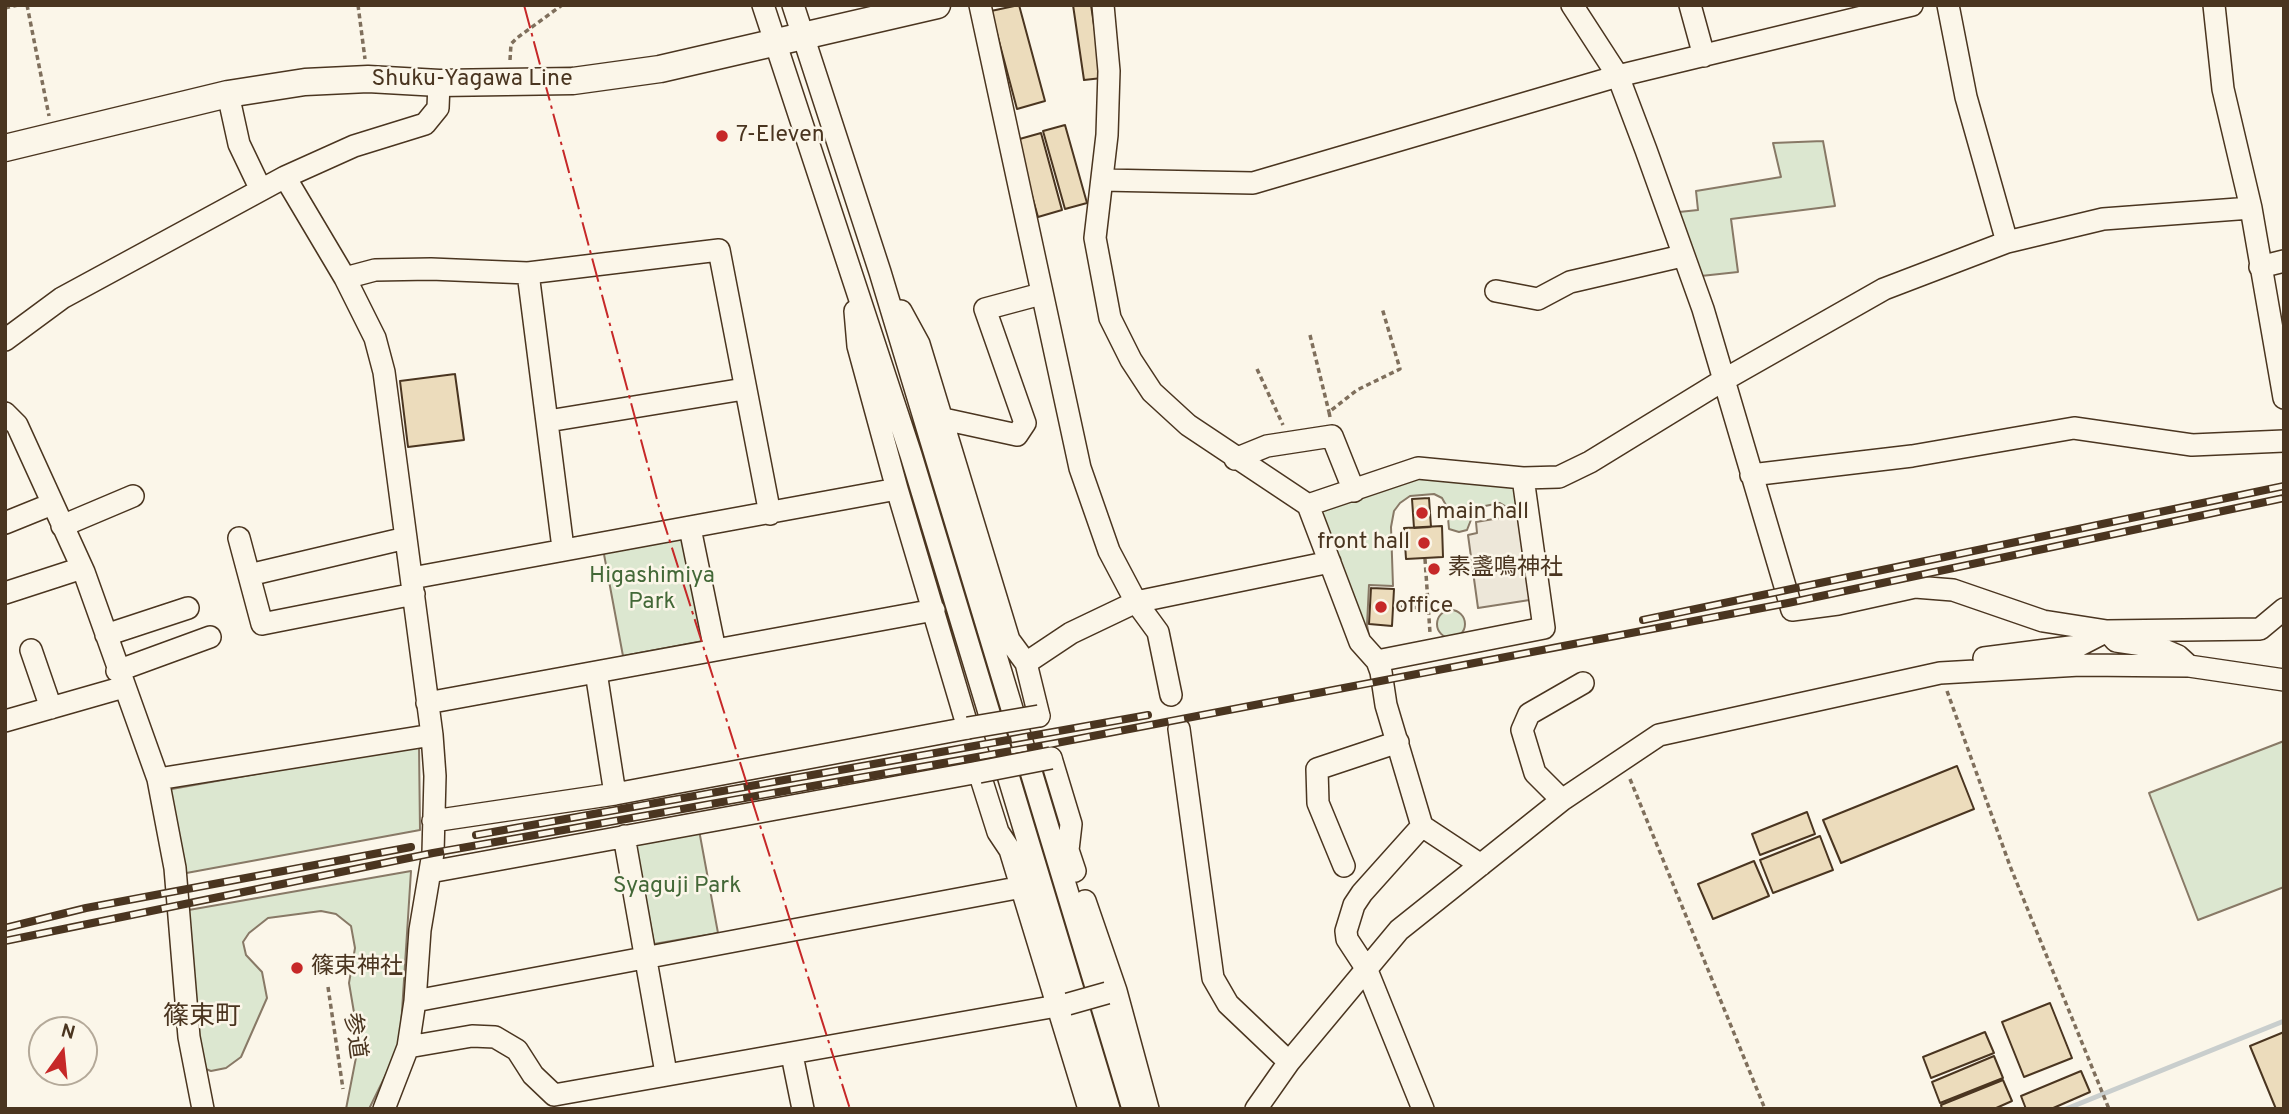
<!DOCTYPE html>
<meta charset="utf-8">
<style>
body{margin:0}
#map{position:relative;width:2289px;height:1114px;overflow:hidden;background:#fbf6e9;font-family:Overpass,sans-serif}
canvas{display:block}
.frame{position:absolute;inset:0;border:7px solid #4a3520;pointer-events:none}
.north{position:absolute;left:28px;top:1016px;width:70px;height:70px;box-sizing:border-box;background:#fbf6e9;border:2px solid #b4a999;border-radius:50%;rotate:15deg;font-size:19px;font-weight:700;line-height:28px;text-align:center;color:#4a3520}
.north::after{content:'';display:block;margin:auto;width:24px;height:32px;background:#c62828;clip-path:polygon(50% 0,100% 100%,50% 72%,0 100%)}
</style>
<div id="map">
<canvas width="2289" height="1114"></canvas>
<div class="frame"></div>
<div class="north">N</div>
</div>
<script>
const c = document.querySelector('canvas').getContext('2d');
c.lineJoin = 'round';
function fill(path, color) { c.fillStyle = color; c.fill(path, 'evenodd'); }
const poly = rows => new Path2D(rows.map(r => 'M' + r).join(''));
function trace(path, color, width, dash) { c.strokeStyle = color; c.lineWidth = width; c.lineCap = dash ? 'butt' : 'round'; c.setLineDash(dash || []); c.stroke(path); }
function write(font, color, halo, rows, align = 'center') {
  c.font = font + ' Overpass,"Noto Sans JP",sans-serif'; c.lineWidth = 5; c.setLineDash([]); c.textBaseline = 'middle'; c.strokeStyle = halo; c.fillStyle = color; for (const [text, x, y, turn = 0] of rows) {
    c.save(); c.translate(x, y); c.rotate((+turn || 0) * Math.PI / 180); c.textAlign = isNaN(turn) ? turn : align; if (halo) c.strokeText(text, 0, 0); c.fillText(text, 0, 0); c.restore();
  }
}
const green = poly([
 [1823,141,1835,206,1731,219,1738,272,1701,276,1679,212,1698,210,1696,191,1781,177,1773,143,1823,141],
 [1422,475,1513,483,1520,509,1515,512,1500,503,1485,506,1474,512,1467,530,1459,532,1449,529,1447,507,1442,498,1434,494,1410,496,1400,503,1394,511,1391,527,1393,586,1369,585,1367,625,1370,642,1319,509,1422,475],
 [683,534,703,641,623,656,603,549,683,534],
 '1437 624a14 14 0 1 1 28 0a14 14 0 1 1-28 0Z',
 [2284,741,2284,887,2198,920,2149,793,2284,741],
 [419,745,420,830,181,874,166,790,419,745],
 [699,830,718,933,654,944,635,842,699,830],
 [411,871,401,1027,397,1052,369,1109,346,1109,359,1042,349,983,355,948,351,926,336,914,321,911,268,918,249,933,243,942,246,955,262,972,267,998,241,1057,226,1068,211,1071,203,1068,183,911,411,871]
]);
fill(green, '#dce7d0');
trace(green, '#887966', 2);
const parking = poly([
 [1523,514,1536,599,1478,608,1468,535,1477,533,1476,522,1523,514]
]);
fill(parking, '#ede7d9');
trace(parking, '#887966', 2);
trace(poly([
 [2066,1109,2284,1021]
]), '#c9cecd', 5);
const building = poly([
 [1019,5,1045,101,1017,109,991,11,1019,5],
 [1073,5,1091,5,1102,78,1084,80,1073,5],
 [1065,125,1087,203,1065,209,1043,131,1065,125],
 [1041,133,1062,210,1038,217,1016,140,1041,133],
 [455,374,464,440,408,447,400,381,455,374],
 [1429,498,1431,527,1414,528,1412,499,1429,498],
 [1442,526,1443,557,1406,559,1404,528,1442,526],
 [1371,588,1394,589,1392,626,1369,624,1371,588],
 [1957,766,1974,809,1841,863,1823,820,1957,766],
 [1807,812,1815,834,1760,855,1752,834,1807,812],
 [1820,836,1833,870,1773,893,1760,860,1820,836],
 [1754,861,1769,896,1713,919,1698,884,1754,861],
 [2050,1003,2072,1058,2024,1077,2002,1022,2050,1003],
 [1985,1032,1994,1053,1931,1078,1923,1057,1985,1032],
 [2284,1032,2284,1109,2276,1109,2250,1046,2284,1032],
 [1994,1056,2003,1078,1940,1103,1932,1082,1994,1056],
 [2081,1071,2090,1092,2051,1109,2026,1109,2021,1096,2081,1071],
 [2003,1080,2012,1101,1994,1109,1942,1109,1941,1105,2003,1080]
]);
fill(building, '#ecdcbc');
trace(building, '#4a3520', 2);
const minor = poly([
 [763,5,911,455,1109,1109],
 [793,5,880,272,1133,1109],
 [980,5,1080,468,1109,551,1136,602,1158,632,1171,695],
 [1103,5,1109,71,1107,135,1095,238,1110,318,1131,360,1152,392,1188,425,1308,505,1360,642,1377,661,1381,672,1386,705,1422,826,1362,893,1354,905,1346,931,1347,939,1366,968,1423,1109],
 [1572,5,1618,76,1646,150,1703,309,1792,610,1838,604,1915,587,1953,590,2043,621,2107,631],
 [1690,5,1704,56],
 [1948,5,1966,97,2007,242],
 [2214,5,2223,89,2251,208,2284,398],
 [228,94,239,144,261,190],
 [285,177,345,278,375,338,384,372,432,735,435,776,433,853,420,930,415,1001,408,1047,384,1109],
 [1102,180,1253,183,1618,76,1912,5],
 [2260,267,2284,261],
 [345,278,375,270,431,269,528,273],
 [1496,291,1538,299,1570,282,1682,256],
 [901,311,919,344,1009,640,1026,663,1039,716],
 [5,340,62,298,285,177,354,146,425,124,438,108,439,83],
 [5,413,17,425,84,572,158,779,175,868,189,1037,203,1109],
 [939,418,1017,435,1025,423,985,309,1041,294],
 [548,421,744,389],
 [1235,459,1267,446,1332,436,1354,491],
 [1751,475,1912,456,2074,428,2192,445,2284,441],
 [1308,505,1418,468,1523,478,1559,477,1590,462,1722,381,1884,289,2007,242,2103,219,2251,208],
 [5,523,52,504],
 [62,526,133,496],
 [690,528,715,650],
 [239,538,262,624,414,594],
 [563,548,528,273,719,250,770,514],
 [249,575,406,538],
 [412,578,897,489],
 [5,593,82,568],
 [106,635,188,608],
 [31,650,51,708],
 [1984,658,2078,646,2107,631],
 [1377,661,1544,628,1523,478],
 [1026,663,1071,633,1136,602,1330,562],
 [2189,666,2178,656,2157,647,2116,641,2107,631,2260,629,2284,609],
 [117,671,210,637],
 [427,703,934,610],
 [5,721,124,687],
 [1179,729,1213,978,1228,1004,1289,1062],
 [1051,758,1071,824,1068,850,1075,871],
 [158,779,432,735],
 [615,794,968,728,897,489,858,346,855,311],
 [1562,800,1535,773,1522,730,1529,714,1583,683],
 [433,821,615,794,596,672],
 [1422,826,1481,865],
 [624,836,666,1073],
 [1344,866,1318,803,1317,769,1398,742],
 [430,872,979,772,998,832,1010,850,1089,1109],
 [1085,901,1116,991,1148,1109],
 [415,1001,1022,887],
 [408,1047,472,1036,495,1037,517,1050,533,1075,554,1095],
 [792,1055,803,1109],
 [554,1095,1068,1004],
 [1256,1109,1289,1062,1399,930,1562,800,1659,735,1940,673,2080,665,2189,666,2284,680]
]);
const major = poly([
 [5,148,228,94,305,82,368,79,439,83,573,81,660,69,937,5]
]);
trace(minor, '#4a3520', 24);
trace(major, '#4a3520', 29);
trace(poly([
 [27,5,49,116],
 [358,5,365,59],
 [5,8,18,5],
 [510,60,511,44,517,38,562,5],
 [1310,335,1329,412],
 [1257,369,1283,425],
 [1330,417,1329,412,1357,390,1400,369,1382,308],
 [1425,559,1430,633],
 [1397,607,1428,608],
 [1947,691,2010,866,2109,1109],
 [1630,779,1765,1109],
 [328,987,343,1089]
]), '#7f6f5c', 3.5, [5, 3.5]);
trace(minor, '#fbf6e9', 21);
trace(major, '#fbf6e9', 26);
const rail = poly([
 [1643,620,2284,486],
 [476,835,1148,715],
 [5,928,86,908,411,847],
 [5,941,433,853,1051,744,1788,603,2284,498]
]);
trace(rail, '#4a3520', 8);
trace(rail, '#fbf6e9', 5, [16]);
const minorBridge = poly([
 [968,728,1039,716],
 [979,772,1051,758],
 [1068,1004,1107,993]
]);
trace(minorBridge, '#4a3520', 24, []);
trace(minorBridge, '#fbf6e9', 21);
trace(poly([
 [524,5,659,507,850,1109]
]), '#c62828', 2, [24, 5, 3.5, 5]);
for (const [x, y, r, color] of [
 [722,136,7,"#c62828"],
 [1422,513,7,"#c62828"],
 [1424,543,7,"#c62828"],
 [1434,569,7,"#c62828"],
 [1381,607,7,"#c62828"],
 [297,968,7,"#c62828"]
]) { const dot = new Path2D(); dot.arc(x, y, r, 0, 2 * Math.PI); c.fillStyle = color; c.fill(dot); trace(dot, '#fbf6e9', 2.5); }
write('23px', '#4a3520', '#fbf6e9', [
 ["Shuku-Yagawa Line",472,80],
 ["参道",353,1036,82]
]);
write('23px', '#4a3520', '#fbf6e9', [
 ["7-Eleven",736,136],
 ["main hall",1436,513],
 ["front hall",1410,543,"right"],
 ["素盞鳴神社",1448,569],
 ["office",1395,607],
 ["篠束神社",311,968]
], 'left');
write('23px', '#436837', '#fbf6e9', [
 ["Higashimiya",652,577],
 ["Park",652,603],
 ["Syaguji Park",677,887]
]);
write('26px', '#4a3520', '#fbf6e9', [
 ["篠束町",202,1019]
]);
</script>
